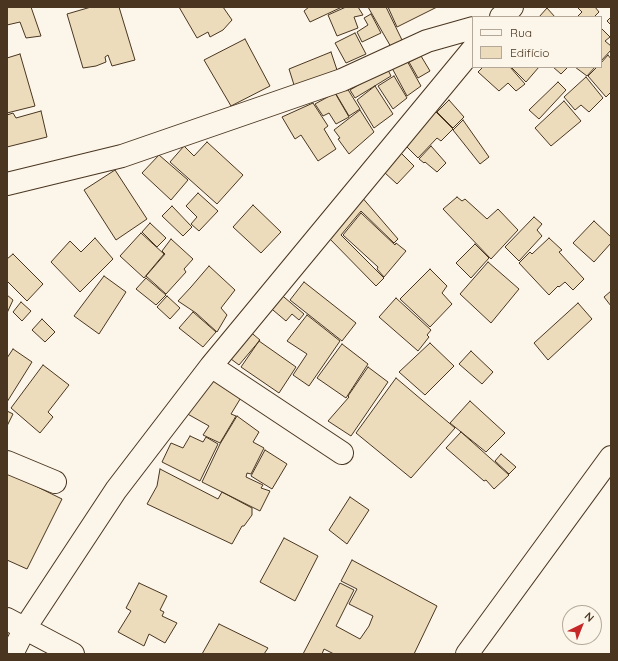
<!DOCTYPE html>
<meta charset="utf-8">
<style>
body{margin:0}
#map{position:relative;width:618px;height:661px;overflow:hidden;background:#fbf6e9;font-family:Quicksand,sans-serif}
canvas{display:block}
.frame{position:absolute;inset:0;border:8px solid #4a3520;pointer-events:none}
.legend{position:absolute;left:472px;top:16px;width:130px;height:52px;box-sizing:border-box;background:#fbf6e9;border:1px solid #b4a999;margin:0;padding:5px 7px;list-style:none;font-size:12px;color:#4a3520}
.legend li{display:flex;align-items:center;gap:8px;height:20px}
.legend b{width:20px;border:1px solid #b4a999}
.north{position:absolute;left:562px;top:605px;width:40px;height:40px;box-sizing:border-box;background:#fbf6e9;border:1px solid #b4a999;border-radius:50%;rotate:43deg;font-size:11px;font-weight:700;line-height:16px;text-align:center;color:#4a3520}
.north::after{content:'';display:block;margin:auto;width:14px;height:18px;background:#c62828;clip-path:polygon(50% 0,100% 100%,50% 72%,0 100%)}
</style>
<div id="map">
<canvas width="618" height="661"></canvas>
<div class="frame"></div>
<ul class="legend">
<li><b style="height:5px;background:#fbf6e9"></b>Rua</li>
<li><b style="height:11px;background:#ecdcbc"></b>Edifício</li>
</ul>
<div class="north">N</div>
</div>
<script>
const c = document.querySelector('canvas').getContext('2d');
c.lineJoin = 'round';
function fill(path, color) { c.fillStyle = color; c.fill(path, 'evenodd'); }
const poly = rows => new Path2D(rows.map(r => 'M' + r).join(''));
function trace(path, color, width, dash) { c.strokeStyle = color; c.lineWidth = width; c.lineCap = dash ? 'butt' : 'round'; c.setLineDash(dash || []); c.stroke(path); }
const building = poly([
 [7,7,31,7,41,36,26,38,20,22,7,25,7,7],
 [91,7,119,7,135,60,112,66,108,55,105,57,106,62,96,66,83,68,67,14,91,7],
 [179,7,223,7,232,20,223,30,210,37,208,32,197,38,179,7],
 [309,7,342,7,310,22,304,11,309,7],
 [346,7,358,7,363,15,354,17,358,28,337,36,328,15,346,7],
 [368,7,386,7,402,40,391,47,368,7],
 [388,7,437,7,397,27,388,7],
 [577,7,595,7,599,12,594,17,577,17,582,12,577,7],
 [547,8,555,17,539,17,547,8],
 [371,14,381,33,362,42,357,32,368,25,364,18,371,14],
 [611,17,611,25,607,21,611,17],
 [601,28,610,37,605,41,611,46,611,50,601,61,601,28],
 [355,33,366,54,346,63,335,43,355,33],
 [245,39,270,86,231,106,204,60,245,39],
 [331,52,338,73,295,88,289,69,331,52],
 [20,54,35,106,7,113,7,58,20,54],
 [608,55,611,59,611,92,606,97,588,76,597,67,601,67,601,63,608,55],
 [421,56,430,71,418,78,409,62,421,56],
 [406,59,421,86,407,96,392,68,406,59],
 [483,67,510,67,525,84,516,91,508,83,499,91,478,72,483,67],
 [511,67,539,67,526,82,511,67],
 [553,67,568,67,561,74,553,67],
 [575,67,595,67,587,76,575,67],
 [387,68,391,76,355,98,350,90,387,68],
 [394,76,407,98,393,109,378,86,394,76],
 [586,77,603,98,589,112,581,105,575,110,564,97,586,77],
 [558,82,566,90,539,119,529,110,558,82],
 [375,86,393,114,374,128,357,100,375,86],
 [347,88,360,109,349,116,336,94,347,88],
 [335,93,349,117,336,124,329,113,323,116,315,104,335,93],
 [449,100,464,117,453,128,437,112,449,100],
 [564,101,581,121,551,146,535,128,564,101],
 [313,103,328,126,324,129,336,149,318,161,301,135,295,139,282,117,313,103],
 [360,110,374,132,349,154,338,139,340,138,334,130,360,110],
 [41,111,47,137,7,147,7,115,13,113,16,118,41,111],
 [436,112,453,129,441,141,437,138,418,158,403,143,436,112],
 [463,120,489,157,480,164,453,130,463,120],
 [207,142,243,175,217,204,170,162,184,146,194,156,207,142],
 [431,146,446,163,437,172,425,162,424,163,419,159,431,146],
 [400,152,414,166,397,184,384,172,400,152],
 [159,155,188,180,171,200,142,173,159,155],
 [115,170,147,219,116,240,84,190,115,170],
 [198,193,218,211,199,231,191,224,197,217,186,206,198,193],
 [360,195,398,239,394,243,361,211,341,235,384,278,376,286,327,236,360,195],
 [457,197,462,201,465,199,487,219,498,209,518,230,491,259,443,209,457,197],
 [253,205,281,232,261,253,233,227,253,205],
 [172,206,192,227,183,236,162,216,172,206],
 [361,213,395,245,396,243,406,251,384,277,377,269,378,267,343,235,361,213],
 [534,217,542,224,537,230,542,236,519,261,505,247,534,217],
 [594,221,611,237,611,243,594,262,573,243,594,221],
 [150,223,166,238,157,247,142,232,150,223],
 [141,233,164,254,144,278,120,256,141,233],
 [95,238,113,259,80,292,51,262,70,241,81,252,95,238],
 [549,238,562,250,559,252,584,279,573,290,565,282,559,287,558,286,549,295,519,263,530,252,532,254,549,238],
 [171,239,193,259,184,269,186,272,166,294,146,276,165,254,162,251,171,239],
 [475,244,489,258,471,278,456,263,475,244],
 [13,254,43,284,27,301,7,281,7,259,13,254],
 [488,262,519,289,491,323,460,294,488,262],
 [209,266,235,290,221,308,227,315,217,332,196,313,178,301,191,287,209,266],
 [430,269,447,286,442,293,452,304,430,327,400,299,430,269],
 [104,276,126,292,99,334,74,316,104,276],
 [146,278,166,295,156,305,136,289,146,278],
 [304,282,356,323,342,341,290,300,304,282],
 [611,291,611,306,604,297,611,291],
 [278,292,304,314,299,320,292,314,286,321,267,305,278,292],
 [7,295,13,300,7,313,7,295],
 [167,296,180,308,170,319,157,307,167,296],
 [396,298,431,330,427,335,429,337,418,351,379,317,396,298],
 [21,302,31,311,22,321,13,312,21,302],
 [578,303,592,319,548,360,534,343,578,303],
 [193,312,216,332,203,347,179,328,193,312],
 [307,315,340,341,309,386,293,375,307,354,287,341,307,315],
 [42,319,55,332,45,342,32,330,42,319],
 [248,330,260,340,239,365,227,356,248,330],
 [259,341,296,367,279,393,241,367,259,341],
 [430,343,454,366,425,395,399,372,430,343],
 [342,344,368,364,346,398,317,378,342,344],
 [13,349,32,362,7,402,7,358,13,349],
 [471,351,493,372,482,384,459,364,471,351],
 [43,365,69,385,48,412,53,417,40,433,11,408,43,365],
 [368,367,388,382,351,436,328,421,349,397,348,396,368,367],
 [216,373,245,391,231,414,236,416,220,443,203,435,209,426,184,412,216,373],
 [396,378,455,428,411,478,356,433,396,378],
 [470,401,505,433,486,452,450,423,470,401],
 [7,411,13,414,7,426,7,411],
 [237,416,259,432,253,442,264,448,251,474,247,473,246,477,263,485,261,488,270,491,260,511,202,482,220,444,237,416],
 [461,432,509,475,494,489,486,480,484,481,446,448,461,432],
 [190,436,203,442,206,437,218,444,200,481,162,462,171,443,183,448,190,436],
 [265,450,287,464,272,489,251,476,265,450],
 [501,454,516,467,509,474,495,461,501,454],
 [160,469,218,499,222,492,252,508,252,515,244,526,242,526,232,544,147,504,157,486,160,469],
 [7,472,62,499,27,569,7,560,7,472],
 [350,497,369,510,347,544,329,530,350,497],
 [284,538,318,556,295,601,260,582,284,538],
 [352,560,437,606,414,654,334,654,324,649,322,654,303,654,340,583,354,590,336,626,360,639,369,626,373,616,349,604,357,589,341,581,352,560],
 [139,583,167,596,160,610,164,612,162,616,177,623,165,643,149,634,144,646,118,632,131,611,126,608,139,583],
 [219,624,268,648,264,654,202,654,219,624]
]);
fill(building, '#ecdcbc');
trace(building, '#4a3520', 1);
const minor = poly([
 [501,17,512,7],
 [7,184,122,156,342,80,427,41,473,28],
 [211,366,342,453],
 [7,462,55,482],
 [7,619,73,654],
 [12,654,25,628,116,490,211,366,473,49],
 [467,654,611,457]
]);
trace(minor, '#4a3520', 24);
trace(minor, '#fbf6e9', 22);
</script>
